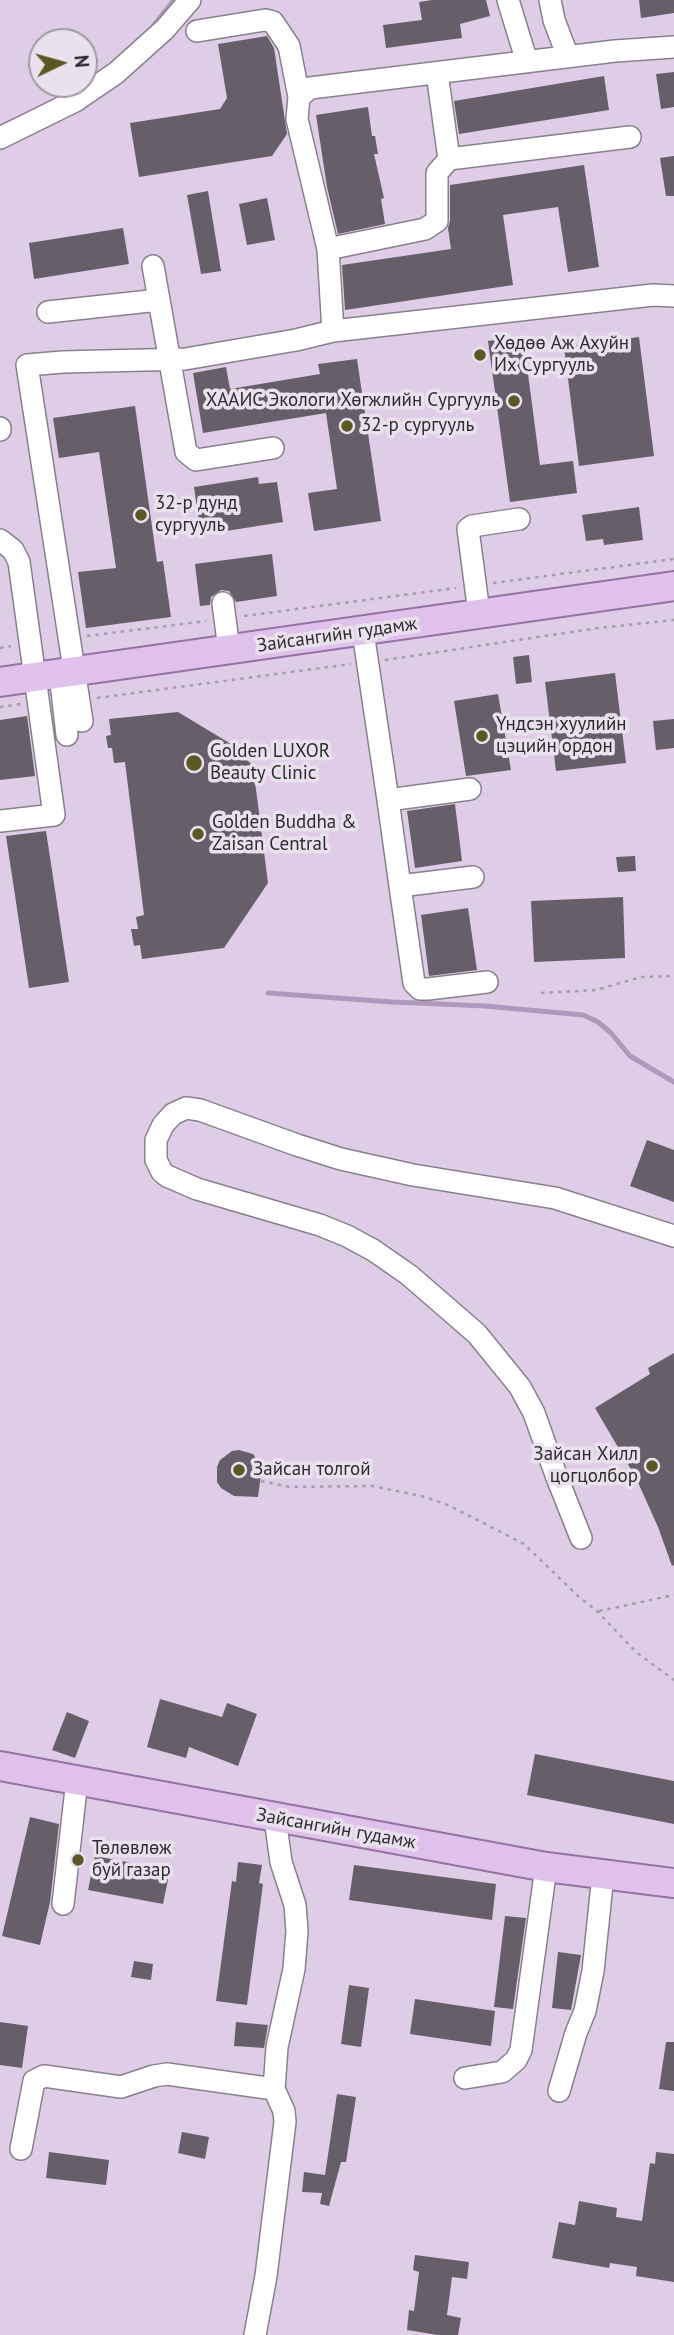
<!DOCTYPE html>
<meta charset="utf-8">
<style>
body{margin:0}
#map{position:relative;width:674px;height:2335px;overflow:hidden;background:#e9e1ed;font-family:"PT Sans",sans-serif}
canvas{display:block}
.north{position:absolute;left:28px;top:28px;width:70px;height:70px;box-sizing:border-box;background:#e9e1ed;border:2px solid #9f99a2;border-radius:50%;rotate:85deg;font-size:19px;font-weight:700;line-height:28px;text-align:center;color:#2f2c31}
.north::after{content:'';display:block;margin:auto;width:24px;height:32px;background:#5c5824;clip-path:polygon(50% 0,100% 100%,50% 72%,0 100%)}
</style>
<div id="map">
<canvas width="674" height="2335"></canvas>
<div class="north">N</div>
</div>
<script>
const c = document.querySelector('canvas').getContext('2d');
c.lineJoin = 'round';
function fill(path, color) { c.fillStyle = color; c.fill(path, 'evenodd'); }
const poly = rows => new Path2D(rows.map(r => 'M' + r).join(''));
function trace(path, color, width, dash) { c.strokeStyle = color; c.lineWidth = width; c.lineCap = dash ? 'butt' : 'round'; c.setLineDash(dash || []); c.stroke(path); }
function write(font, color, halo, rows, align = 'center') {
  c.font = font + ' "PT Sans",sans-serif'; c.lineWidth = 7; c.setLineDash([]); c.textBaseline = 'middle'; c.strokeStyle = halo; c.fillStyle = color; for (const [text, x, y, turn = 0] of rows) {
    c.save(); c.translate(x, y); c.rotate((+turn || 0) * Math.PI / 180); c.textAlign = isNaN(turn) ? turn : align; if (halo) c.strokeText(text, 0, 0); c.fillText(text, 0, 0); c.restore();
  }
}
fill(poly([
 [0,0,674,0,674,2335,0,2335],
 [42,42,84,42,84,84,42,84]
]), '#dfcde8');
trace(poly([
 [154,25,174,0],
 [268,993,392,1002,485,1006,583,1015,598,1022,611,1033,630,1056,674,1082]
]), '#b098bc', 5);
fill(poly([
 [432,0,486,0,490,16,460,24,462,38,386,48,383,25,422,20,419,2],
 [639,0,674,0,674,13,641,18],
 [267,36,274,48,287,134,272,156,139,177,130,123,220,109,227,98,218,44],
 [674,72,674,107,661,109,656,74],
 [604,76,609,110,459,134,454,101],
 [368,107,372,136,375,136,378,154,374,154,384,198,381,199,385,224,338,234,327,187,316,115],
 [674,156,674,196,666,196,660,158],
 [584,165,599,267,568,272,558,207,503,215,513,285,345,310,342,265,451,249,448,228,450,221,450,185],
 [208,191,221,271,201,274,187,195],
 [267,198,275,240,247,245,239,204],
 [123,228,129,264,34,279,29,243],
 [523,336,540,465,573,461,577,493,510,502,488,341],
 [639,337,654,456,579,466,564,347],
 [357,359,381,521,314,531,308,493,337,489,326,413,203,433,193,373,226,367,230,389,320,374,318,364],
 [135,406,157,562,163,561,171,617,86,628,78,572,116,568,99,452,59,458,53,418],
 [258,477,259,484,277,482,283,522,201,535,194,487],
 [639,507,643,540,604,545,603,539,586,541,582,515],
 [272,554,277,596,236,602,229,591,221,590,211,597,210,605,200,606,195,564],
 [529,655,532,682,516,684,513,657],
 [615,673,626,763,556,771,545,682],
 [498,694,511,770,466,776,454,701],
 [178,712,231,744,253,766,268,883,224,948,142,959,140,945,134,946,131,929,138,929,136,917,144,915,125,762,114,763,112,748,108,748,106,736,111,735,109,719],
 [27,716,35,776,0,780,0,720],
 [674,719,674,748,656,750,653,721],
 [455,804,462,861,415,868,407,811],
 [46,831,69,982,29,988,6,836],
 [635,856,636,871,618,872,616,857],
 [623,897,625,958,534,962,531,901],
 [468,908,477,970,429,976,421,915],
 [647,1140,674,1150,674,1202,630,1186],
 [674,1353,674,1565,672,1566,658,1527,636,1478,595,1408,650,1374,648,1368],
 [239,1450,253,1454,262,1467,258,1497,234,1496,221,1488,217,1482,217,1467,220,1460,232,1451],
 [160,1699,222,1717,227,1703,257,1714,238,1766,189,1747,186,1758,147,1747],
 [67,1712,89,1721,75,1758,52,1750],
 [535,1754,674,1781,674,1824,527,1795],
 [30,1817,59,1824,50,1902,40,1945,2,1936],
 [95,1856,170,1870,163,1904,88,1890],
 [238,1862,262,1865,259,1883,263,1884,247,2005,216,2001,232,1881,236,1882],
 [354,1865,496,1884,492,1920,349,1900],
 [505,1916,526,1918,513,2009,494,2007],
 [558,1952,581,1955,571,2010,552,2008],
 [134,1961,153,1964,151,1980,131,1977],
 [349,1985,369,1988,361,2047,341,2044],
 [415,1999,495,2011,491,2046,410,2034],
 [0,2022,28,2026,22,2068,0,2065],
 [236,2022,268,2025,264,2048,234,2046],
 [666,2042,674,2042,674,2091,659,2089],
 [337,2094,356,2097,346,2162,341,2162,329,2206,320,2204,322,2193,302,2192,304,2172,325,2175],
 [182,2132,209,2137,205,2159,178,2153],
 [49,2152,109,2160,106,2185,46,2178],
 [656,2152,674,2154,674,2282,636,2276,637,2267,610,2263,609,2268,552,2258,559,2222,575,2225,579,2201,617,2208,616,2217,642,2221,650,2163,655,2164],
 [415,2255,469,2262,467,2279,452,2277,447,2315,461,2318,458,2335,438,2335,407,2330,409,2310,414,2311,419,2272,413,2270]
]), '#665f69');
const minor = poly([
 [508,0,527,62],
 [550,0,554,20,568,57],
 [197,31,265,20,273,22,289,46,299,97],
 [674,47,615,51,310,88,299,97,297,119,328,249,333,331,653,295,674,296],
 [0,138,75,101,116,73,165,29,190,0],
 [449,159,630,137],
 [328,249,425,229,437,221,437,173,449,159,437,73],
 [153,266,186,452,196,460,273,448],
 [48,312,159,300],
 [0,428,0,430],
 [0,540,13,550,19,562,54,815,0,821],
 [223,603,229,650],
 [479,613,468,529,472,526,519,519],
 [363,632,388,800,470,789],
 [60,674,67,735],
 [82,721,27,365,63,362,185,359,296,340,333,331],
 [388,800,400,886,473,877],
 [400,886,414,983,420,989,428,989,487,982],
 [581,1538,556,1475,534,1413,520,1387,477,1334,409,1275,373,1250,347,1236,320,1225,197,1189,167,1176,162,1172,156,1160,156,1140,163,1125,173,1114,186,1108,200,1110,297,1145,341,1159,413,1175,555,1198,674,1236],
 [63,1904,77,1780],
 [465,2078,502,2072,516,2060,521,2050,546,1867],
 [559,2091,576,2033,585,2011,593,1971,603,1875],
 [21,2149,34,2081,44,2076,121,2087,154,2076,167,2074,274,2089,277,2047,294,1969,297,1931,295,1905,281,1862,275,1818],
 [255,2335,266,2276,285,2122,284,2111,274,2089]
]);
const major = poly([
 [0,682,674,586],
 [0,1766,546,1867,674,1883]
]);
trace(minor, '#88818c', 24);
trace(major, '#9472a3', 32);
trace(poly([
 [493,583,674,559],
 [244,616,456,588],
 [87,636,206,621],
 [0,648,11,646],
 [385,660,598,628,674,620],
 [97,698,351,664],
 [0,707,21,704],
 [541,993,596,990,641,977,674,976],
 [261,1481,290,1487,372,1486,426,1497,450,1506,524,1544,578,1596,598,1612,636,1652,674,1680],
 [599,1611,674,1595]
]), '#a49ea7', 2.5, [3.5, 5]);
trace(minor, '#fff', 21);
trace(major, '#dfc1ec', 28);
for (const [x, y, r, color] of [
 [480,355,7,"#5c5824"],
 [514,401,7,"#5c5824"],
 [347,426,7,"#5c5824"],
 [141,515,7,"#5c5824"],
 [482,736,7,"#5c5824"],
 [194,763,9,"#5c5824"],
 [198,834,7,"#5c5824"],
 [652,1466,7,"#5c5824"],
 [239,1470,7,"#5c5824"],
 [78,1860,7,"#5c5824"]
]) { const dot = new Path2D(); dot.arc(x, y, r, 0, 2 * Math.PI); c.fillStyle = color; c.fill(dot); trace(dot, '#e9e1ed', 2.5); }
write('19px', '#2f2c31', '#e9e1ed', [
 ["Хөдөө Аж Ахуйн",494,344],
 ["Их Сургууль",494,366],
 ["ХААИС Экологи Хөгжлийн Сургууль",500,401,"right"],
 ["32-р сургууль",361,426],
 ["32-р дунд",155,504],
 ["сургууль",155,526],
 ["Үндсэн хуулийн",496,725],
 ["цэцийн ордон",496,747],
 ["Golden LUXOR",210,752],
 ["Beauty Clinic",210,774],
 ["Golden Buddha &",212,823],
 ["Zaisan Central",212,845],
 ["Зайсан Хилл",638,1455,"right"],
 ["цогцолбор",638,1477,"right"],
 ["Зайсан толгой",253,1470],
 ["Төлөвлөж",92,1849],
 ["буй газар",92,1871]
], 'left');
write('19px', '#2f2c31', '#e9e1ed', [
 ["Зайсангийн гудамж",337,635,-8],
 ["Зайсангийн гудамж",336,1829,10]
]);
</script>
